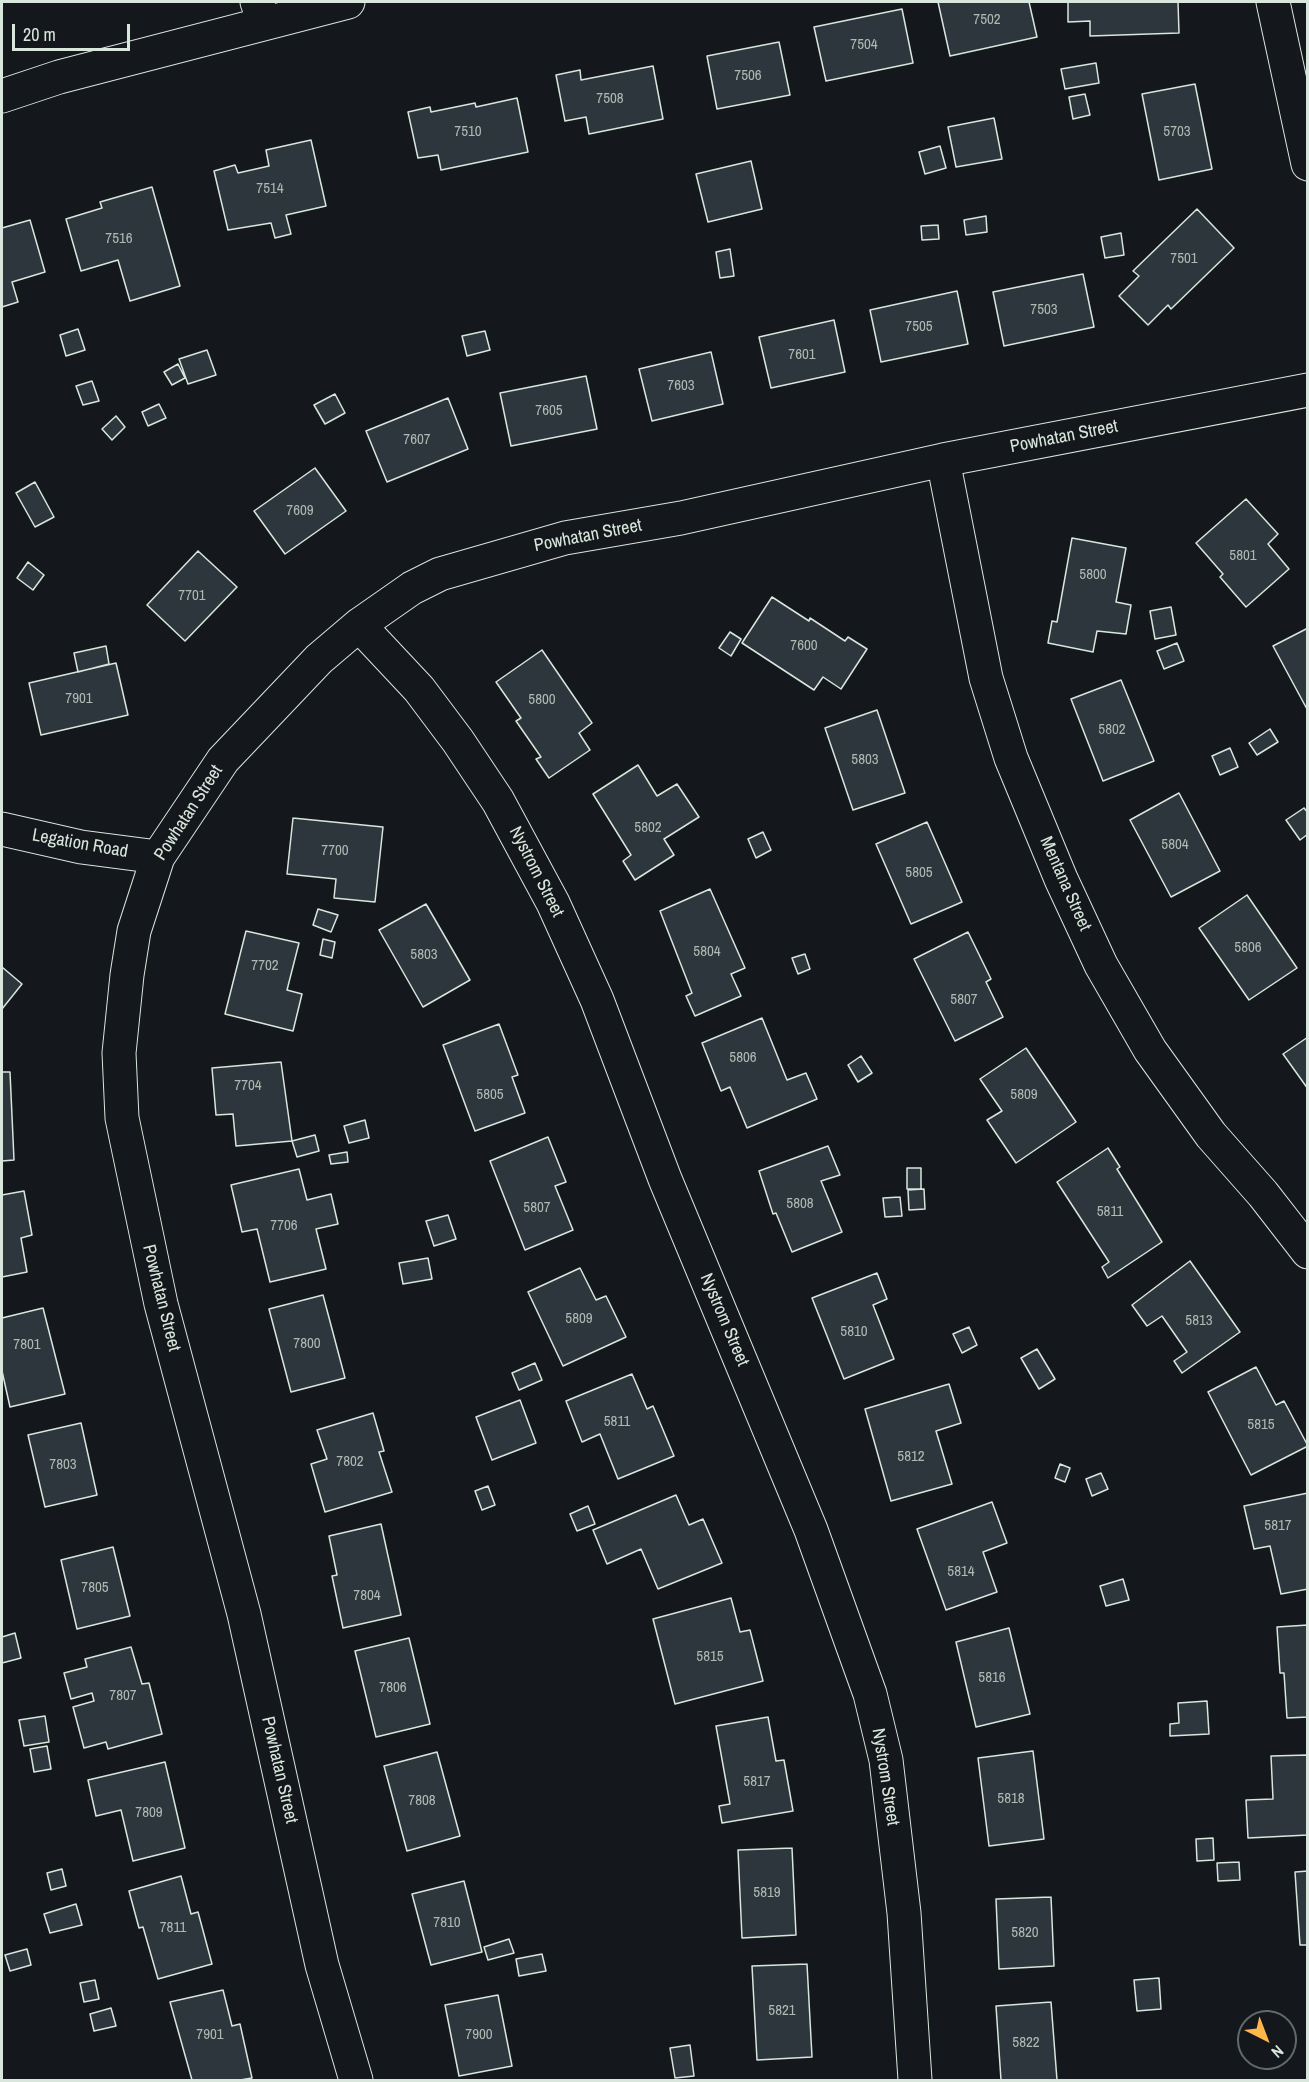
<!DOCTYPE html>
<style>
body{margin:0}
#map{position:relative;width:1309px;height:2082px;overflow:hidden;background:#14181c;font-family:"Archivo Narrow",sans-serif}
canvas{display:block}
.frame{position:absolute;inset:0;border:3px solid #d8e6dc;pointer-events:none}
.north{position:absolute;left:1237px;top:2010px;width:60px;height:60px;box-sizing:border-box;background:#14181c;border:2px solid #626a69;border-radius:50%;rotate:138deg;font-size:16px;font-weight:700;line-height:24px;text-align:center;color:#d8e6dc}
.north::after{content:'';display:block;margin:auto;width:21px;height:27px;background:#ffb74d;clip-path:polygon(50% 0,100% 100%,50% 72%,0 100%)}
.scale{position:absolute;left:12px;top:24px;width:118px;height:27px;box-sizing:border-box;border:3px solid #d8e6dc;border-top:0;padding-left:8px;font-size:18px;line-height:21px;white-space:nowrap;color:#d8e6dc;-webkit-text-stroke:4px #14181c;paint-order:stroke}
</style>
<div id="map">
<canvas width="1309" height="2082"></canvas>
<div class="frame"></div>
<div class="north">N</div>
<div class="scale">20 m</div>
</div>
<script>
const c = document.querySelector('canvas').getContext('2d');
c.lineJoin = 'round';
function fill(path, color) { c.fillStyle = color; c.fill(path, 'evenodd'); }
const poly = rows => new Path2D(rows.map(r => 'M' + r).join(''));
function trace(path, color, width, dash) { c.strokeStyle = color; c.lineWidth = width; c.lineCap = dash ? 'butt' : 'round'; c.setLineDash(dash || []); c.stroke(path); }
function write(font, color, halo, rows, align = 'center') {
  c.font = font + ' "Archivo Narrow",sans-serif'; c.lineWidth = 4.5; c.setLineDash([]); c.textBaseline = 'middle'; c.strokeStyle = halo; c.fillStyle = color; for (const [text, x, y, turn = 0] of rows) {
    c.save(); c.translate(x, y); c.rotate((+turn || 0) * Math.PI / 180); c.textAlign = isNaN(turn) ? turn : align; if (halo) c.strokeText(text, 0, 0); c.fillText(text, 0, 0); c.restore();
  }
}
const building = poly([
 [938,2,1029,2,1037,37,950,56,938,2],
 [1068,2,1178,2,1179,33,1090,36,1090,21,1068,22,1068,2],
 [902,9,913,63,826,81,814,27,902,9],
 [779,42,790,95,717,109,707,56,779,42],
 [1096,63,1099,83,1065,89,1061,69,1096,63],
 [653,66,663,119,589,134,586,117,565,121,556,75,580,70,581,80,653,66],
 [1195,84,1212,169,1159,180,1142,94,1195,84],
 [1085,94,1090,115,1073,119,1069,97,1085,94],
 [517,98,528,152,441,170,438,155,418,158,408,112,430,107,431,112,475,103,476,107,517,98],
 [994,118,1002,159,956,167,948,127,994,118],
 [311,140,326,206,286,215,291,234,275,238,271,223,228,230,214,171,235,165,238,173,269,166,266,150,311,140],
 [940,146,946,168,925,174,919,152,940,146],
 [751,161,762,209,708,222,696,174,751,161],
 [152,187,180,286,130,301,118,260,81,271,66,219,102,208,100,202,152,187],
 [1197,209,1234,248,1171,309,1168,305,1148,325,1119,296,1139,276,1133,271,1197,209],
 [986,216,987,232,966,235,964,220,986,216],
 [30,220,45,272,12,282,18,302,2,307,2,228,30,220],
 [938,225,939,239,922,240,921,226,938,225],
 [1121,233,1124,255,1105,258,1101,237,1121,233],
 [730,249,734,276,720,278,716,252,730,249],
 [1083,274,1094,327,1004,346,993,292,1083,274],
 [957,291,968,344,881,362,870,310,957,291],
 [834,320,845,372,771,388,759,337,834,320],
 [78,329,85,350,66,356,60,335,78,329],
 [485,331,490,350,467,356,462,336,485,331],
 [207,350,216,375,188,384,179,359,207,350],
 [711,352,723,404,652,421,639,369,711,352],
 [178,364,185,378,172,385,164,372,178,364],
 [586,376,597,429,511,446,500,393,586,376],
 [92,381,99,401,83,405,76,386,92,381],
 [335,394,345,413,325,424,314,405,335,394],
 [448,398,468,449,387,482,366,431,448,398],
 [159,404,166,418,148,426,142,412,159,404],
 [116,416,125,427,112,440,102,429,116,416],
 [315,468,346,511,285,554,254,511,315,468],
 [35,482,54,517,35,527,16,493,35,482],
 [1246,499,1278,534,1268,544,1289,569,1246,607,1220,577,1223,574,1196,543,1246,499],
 [1072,538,1126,548,1116,602,1131,605,1126,634,1097,631,1093,652,1048,643,1052,621,1057,622,1072,538],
 [198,551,237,587,185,641,147,605,198,551],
 [28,562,44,575,33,590,17,578,28,562],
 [772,597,809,621,810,618,845,641,848,637,867,649,841,689,823,677,814,690,742,643,772,597],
 [1171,607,1176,635,1155,639,1150,611,1171,607],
 [1308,628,1308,711,1273,646,1308,628],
 [730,632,741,639,731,656,719,648,730,632],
 [1177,643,1184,661,1164,669,1157,651,1177,643],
 [106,646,109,664,78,672,74,653,106,646],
 [542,650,592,723,579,733,590,750,549,778,536,759,541,757,516,721,521,718,496,682,542,650],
 [116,663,128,715,41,735,29,683,116,663],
 [1121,680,1154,761,1103,781,1071,699,1121,680],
 [877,710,905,793,853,810,825,728,877,710],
 [1270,729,1278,742,1257,755,1249,743,1270,729],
 [1230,748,1238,767,1220,775,1212,756,1230,748],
 [638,765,657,796,677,784,699,817,664,839,674,855,635,880,623,861,631,855,593,794,638,765],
 [1179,793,1220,871,1171,897,1130,820,1179,793],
 [1304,808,1308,813,1308,834,1300,840,1286,820,1304,808],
 [293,818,383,827,375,902,334,898,336,879,287,874,293,818],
 [927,822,962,902,911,924,876,844,927,822],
 [763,832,771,850,756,858,748,839,763,832],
 [710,889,745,968,731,974,741,996,695,1016,686,996,692,993,660,911,710,889],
 [1247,895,1297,968,1249,1000,1199,928,1247,895],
 [426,904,470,980,423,1007,379,930,426,904],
 [318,909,338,915,331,932,313,925,318,909],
 [246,931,299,943,287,990,302,994,293,1031,225,1014,246,931],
 [968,932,991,979,986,982,1003,1017,955,1041,914,959,968,932],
 [323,939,335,942,332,958,320,955,323,939],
 [805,954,810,969,798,974,792,958,805,954],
 [2,967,22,984,2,1009,2,967],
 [762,1018,787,1080,806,1073,817,1099,747,1128,730,1087,721,1091,702,1043,762,1018],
 [499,1024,518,1075,512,1077,525,1113,475,1131,443,1045,499,1024],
 [1308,1037,1308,1089,1283,1054,1308,1037],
 [1026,1048,1076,1122,1016,1163,987,1120,1002,1111,980,1079,1026,1048],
 [861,1056,872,1073,858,1082,848,1065,861,1056],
 [281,1062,292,1141,236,1146,233,1114,216,1115,212,1068,281,1062],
 [2,1072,10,1072,14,1160,2,1161,2,1072],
 [365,1120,369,1138,349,1143,344,1126,365,1120],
 [315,1135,319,1151,297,1157,292,1141,315,1135],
 [548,1137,566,1182,555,1186,573,1230,525,1250,490,1161,548,1137],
 [828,1146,840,1175,821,1181,842,1232,792,1252,776,1213,773,1214,759,1171,828,1146],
 [1108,1148,1120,1167,1117,1169,1162,1242,1108,1278,1102,1267,1109,1262,1057,1182,1108,1148],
 [347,1152,348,1162,331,1164,329,1155,347,1152],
 [907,1168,921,1168,921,1189,907,1189,907,1168],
 [299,1169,307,1200,331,1194,338,1224,316,1229,326,1269,270,1282,257,1229,242,1232,231,1185,299,1169],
 [924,1189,925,1209,909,1210,908,1190,924,1189],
 [24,1191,32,1235,21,1238,27,1272,2,1277,2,1195,24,1191],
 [900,1197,902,1216,885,1217,883,1198,900,1197],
 [448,1215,456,1239,434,1246,426,1221,448,1215],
 [428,1258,432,1279,403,1284,399,1263,428,1258],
 [1190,1261,1240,1332,1182,1373,1174,1361,1187,1352,1162,1316,1147,1326,1132,1305,1190,1261],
 [580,1268,596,1300,606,1296,626,1337,563,1366,528,1292,580,1268],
 [877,1273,887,1299,873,1305,894,1359,844,1379,812,1298,877,1273],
 [323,1295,345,1378,291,1392,269,1309,323,1295],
 [43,1308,65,1394,10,1407,2,1371,2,1318,43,1308],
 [969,1327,977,1345,962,1353,953,1334,969,1327],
 [1037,1349,1055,1379,1039,1389,1021,1358,1037,1349],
 [535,1363,542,1380,519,1390,512,1373,535,1363],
 [1256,1367,1276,1405,1284,1401,1308,1446,1251,1475,1208,1392,1256,1367],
 [632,1374,647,1409,653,1406,674,1456,618,1479,600,1434,582,1442,566,1401,632,1374],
 [949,1384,961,1423,936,1431,952,1484,891,1501,865,1409,949,1384],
 [520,1400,536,1443,492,1460,476,1417,520,1400],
 [373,1413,384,1451,379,1452,392,1492,325,1512,311,1464,327,1459,317,1430,373,1413],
 [81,1423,97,1495,45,1507,28,1435,81,1423],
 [1060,1464,1070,1468,1065,1482,1055,1478,1060,1464],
 [1101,1473,1108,1489,1092,1496,1086,1479,1101,1473],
 [488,1486,495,1505,482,1510,475,1491,488,1486],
 [1308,1493,1308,1589,1281,1594,1270,1546,1254,1549,1244,1506,1308,1493],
 [676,1495,689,1525,703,1519,722,1563,658,1589,641,1549,607,1564,593,1530,676,1495],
 [992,1502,1007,1543,983,1552,997,1592,946,1610,917,1529,992,1502],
 [588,1506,595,1524,577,1531,570,1514,588,1506],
 [381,1524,401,1615,343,1628,332,1576,337,1575,329,1536,381,1524],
 [113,1547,130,1616,77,1629,61,1560,113,1547],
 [1123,1579,1129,1600,1106,1606,1100,1586,1123,1579],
 [731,1598,740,1632,750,1630,763,1681,675,1704,653,1619,731,1598],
 [1308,1625,1308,1717,1287,1718,1284,1673,1280,1673,1277,1627,1308,1625],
 [1009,1628,1030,1714,976,1727,956,1642,1009,1628],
 [15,1633,21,1658,2,1663,2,1637,15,1633],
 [409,1638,430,1724,376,1737,355,1651,409,1638],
 [131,1647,142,1684,149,1683,162,1734,108,1749,106,1742,84,1748,73,1707,94,1701,92,1693,71,1699,64,1673,87,1667,85,1659,131,1647],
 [1207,1701,1209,1734,1170,1736,1170,1724,1179,1723,1178,1703,1207,1701],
 [45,1716,49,1742,24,1746,19,1720,45,1716],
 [768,1717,776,1761,784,1760,793,1811,722,1823,719,1806,730,1804,716,1726,768,1717],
 [47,1746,51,1769,34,1772,30,1749,47,1746],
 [1033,1751,1044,1839,989,1846,978,1758,1033,1751],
 [437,1752,460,1836,407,1851,384,1766,437,1752],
 [1308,1755,1308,1835,1248,1838,1246,1800,1273,1799,1271,1756,1308,1755],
 [165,1762,185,1848,133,1861,121,1810,96,1816,88,1780,165,1762],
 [1213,1838,1214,1860,1197,1861,1196,1839,1213,1838],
 [792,1848,796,1935,742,1938,738,1850,792,1848],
 [1239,1862,1240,1880,1218,1881,1217,1863,1239,1862],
 [62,1869,66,1886,51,1890,47,1873,62,1869],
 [1308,1871,1308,1945,1300,1945,1295,1872,1308,1871],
 [181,1876,191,1914,198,1912,212,1964,158,1979,143,1927,139,1928,129,1891,181,1876],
 [464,1881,482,1952,431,1965,412,1894,464,1881],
 [1051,1897,1054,1966,999,1969,996,1899,1051,1897],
 [76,1904,82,1925,50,1933,44,1914,76,1904],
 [509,1939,514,1953,488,1960,484,1947,509,1939],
 [27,1949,31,1965,10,1971,5,1955,27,1949],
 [542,1954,546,1971,519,1976,516,1959,542,1954],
 [807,1964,812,2057,757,2060,752,1966,807,1964],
 [1159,1978,1161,2009,1137,2011,1134,1980,1159,1978],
 [95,1980,99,1999,84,2002,80,1983,95,1980],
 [223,1990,232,2026,240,2024,252,2078,240,2080,192,2080,170,2002,223,1990],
 [498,1995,512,2066,459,2076,445,2005,498,1995],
 [1051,2002,1057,2080,1001,2080,996,2006,1051,2002],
 [111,2008,116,2026,94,2031,90,2014,111,2008],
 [690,2045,694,2076,675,2078,670,2048,690,2045]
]);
fill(building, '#2c363c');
trace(building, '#d8e6dc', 1.5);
const street = poly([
 [257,2,264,22],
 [943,460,986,678,1011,758,1061,879,1101,965,1150,1050,1211,1135,1263,1194,1308,1252],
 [359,625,419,689,458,741,498,801,553,903,597,1000,665,1179,811,1530,870,1694,886,1760,904,1913,915,2080],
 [2,829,81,847,158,857],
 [356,2080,322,1965,244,1614,161,1304,122,1118,119,1053,127,975,134,931,158,857,223,760,319,659,359,625,412,588,440,574,565,538,681,518,943,460,1308,390]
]);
const secondary = poly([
 [1273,2,1308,164],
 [2,96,59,77,348,2]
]);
trace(street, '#d8e6dc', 35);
trace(secondary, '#d8e6dc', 35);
trace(street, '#14181c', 33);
trace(secondary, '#14181c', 33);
write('15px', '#adbab4', null, [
 ["7502",987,20],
 ["7504",864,45],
 ["7506",748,76],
 ["7508",610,99],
 ["7510",468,132],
 ["5703",1177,132],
 ["7514",270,189],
 ["7516",119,239],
 ["7501",1184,259],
 ["7503",1044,310],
 ["7505",919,327],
 ["7601",802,355],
 ["7603",681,386],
 ["7605",549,411],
 ["7607",417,440],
 ["7609",300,511],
 ["5801",1243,556],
 ["5800",1093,575],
 ["7701",192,596],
 ["7600",804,646],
 ["7901",79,699],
 ["5800",542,700],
 ["5802",1112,730],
 ["5803",865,760],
 ["5802",648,828],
 ["5804",1175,845],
 ["7700",335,851],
 ["5805",919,873],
 ["5806",1248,948],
 ["5804",707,952],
 ["5803",424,955],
 ["7702",265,966],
 ["5807",964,1000],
 ["5806",743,1058],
 ["7704",248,1086],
 ["5805",490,1095],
 ["5809",1024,1095],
 ["5808",800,1204],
 ["5807",537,1208],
 ["5811",1110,1212],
 ["7706",284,1226],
 ["5809",579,1319],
 ["5813",1199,1321],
 ["5810",854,1332],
 ["7800",307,1344],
 ["7801",27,1345],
 ["5811",617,1422],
 ["5815",1261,1425],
 ["5812",911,1457],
 ["7802",350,1462],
 ["7803",63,1465],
 ["5817",1278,1526],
 ["5814",961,1572],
 ["7805",95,1588],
 ["7804",367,1596],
 ["5815",710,1657],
 ["5816",992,1678],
 ["7806",393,1688],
 ["7807",123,1696],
 ["5817",757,1782],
 ["5818",1011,1799],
 ["7808",422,1801],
 ["7809",149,1813],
 ["5819",767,1893],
 ["7810",447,1923],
 ["7811",173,1928],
 ["5820",1025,1933],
 ["5821",782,2011],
 ["7901",210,2035],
 ["7900",479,2035],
 ["5822",1026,2043]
]);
write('18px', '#d8e6dc', '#14181c', [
 ["Powhatan Street",1064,437,-11],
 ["Powhatan Street",588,536,-11],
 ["Powhatan Street",189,813,-57],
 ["Legation Road",80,844,10],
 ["Nystrom Street",536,872,63],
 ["Mentana Street",1065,884,66],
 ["Powhatan Street",161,1298,76],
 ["Nystrom Street",724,1320,67],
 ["Powhatan Street",279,1770,77],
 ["Nystrom Street",885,1777,81]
]);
</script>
